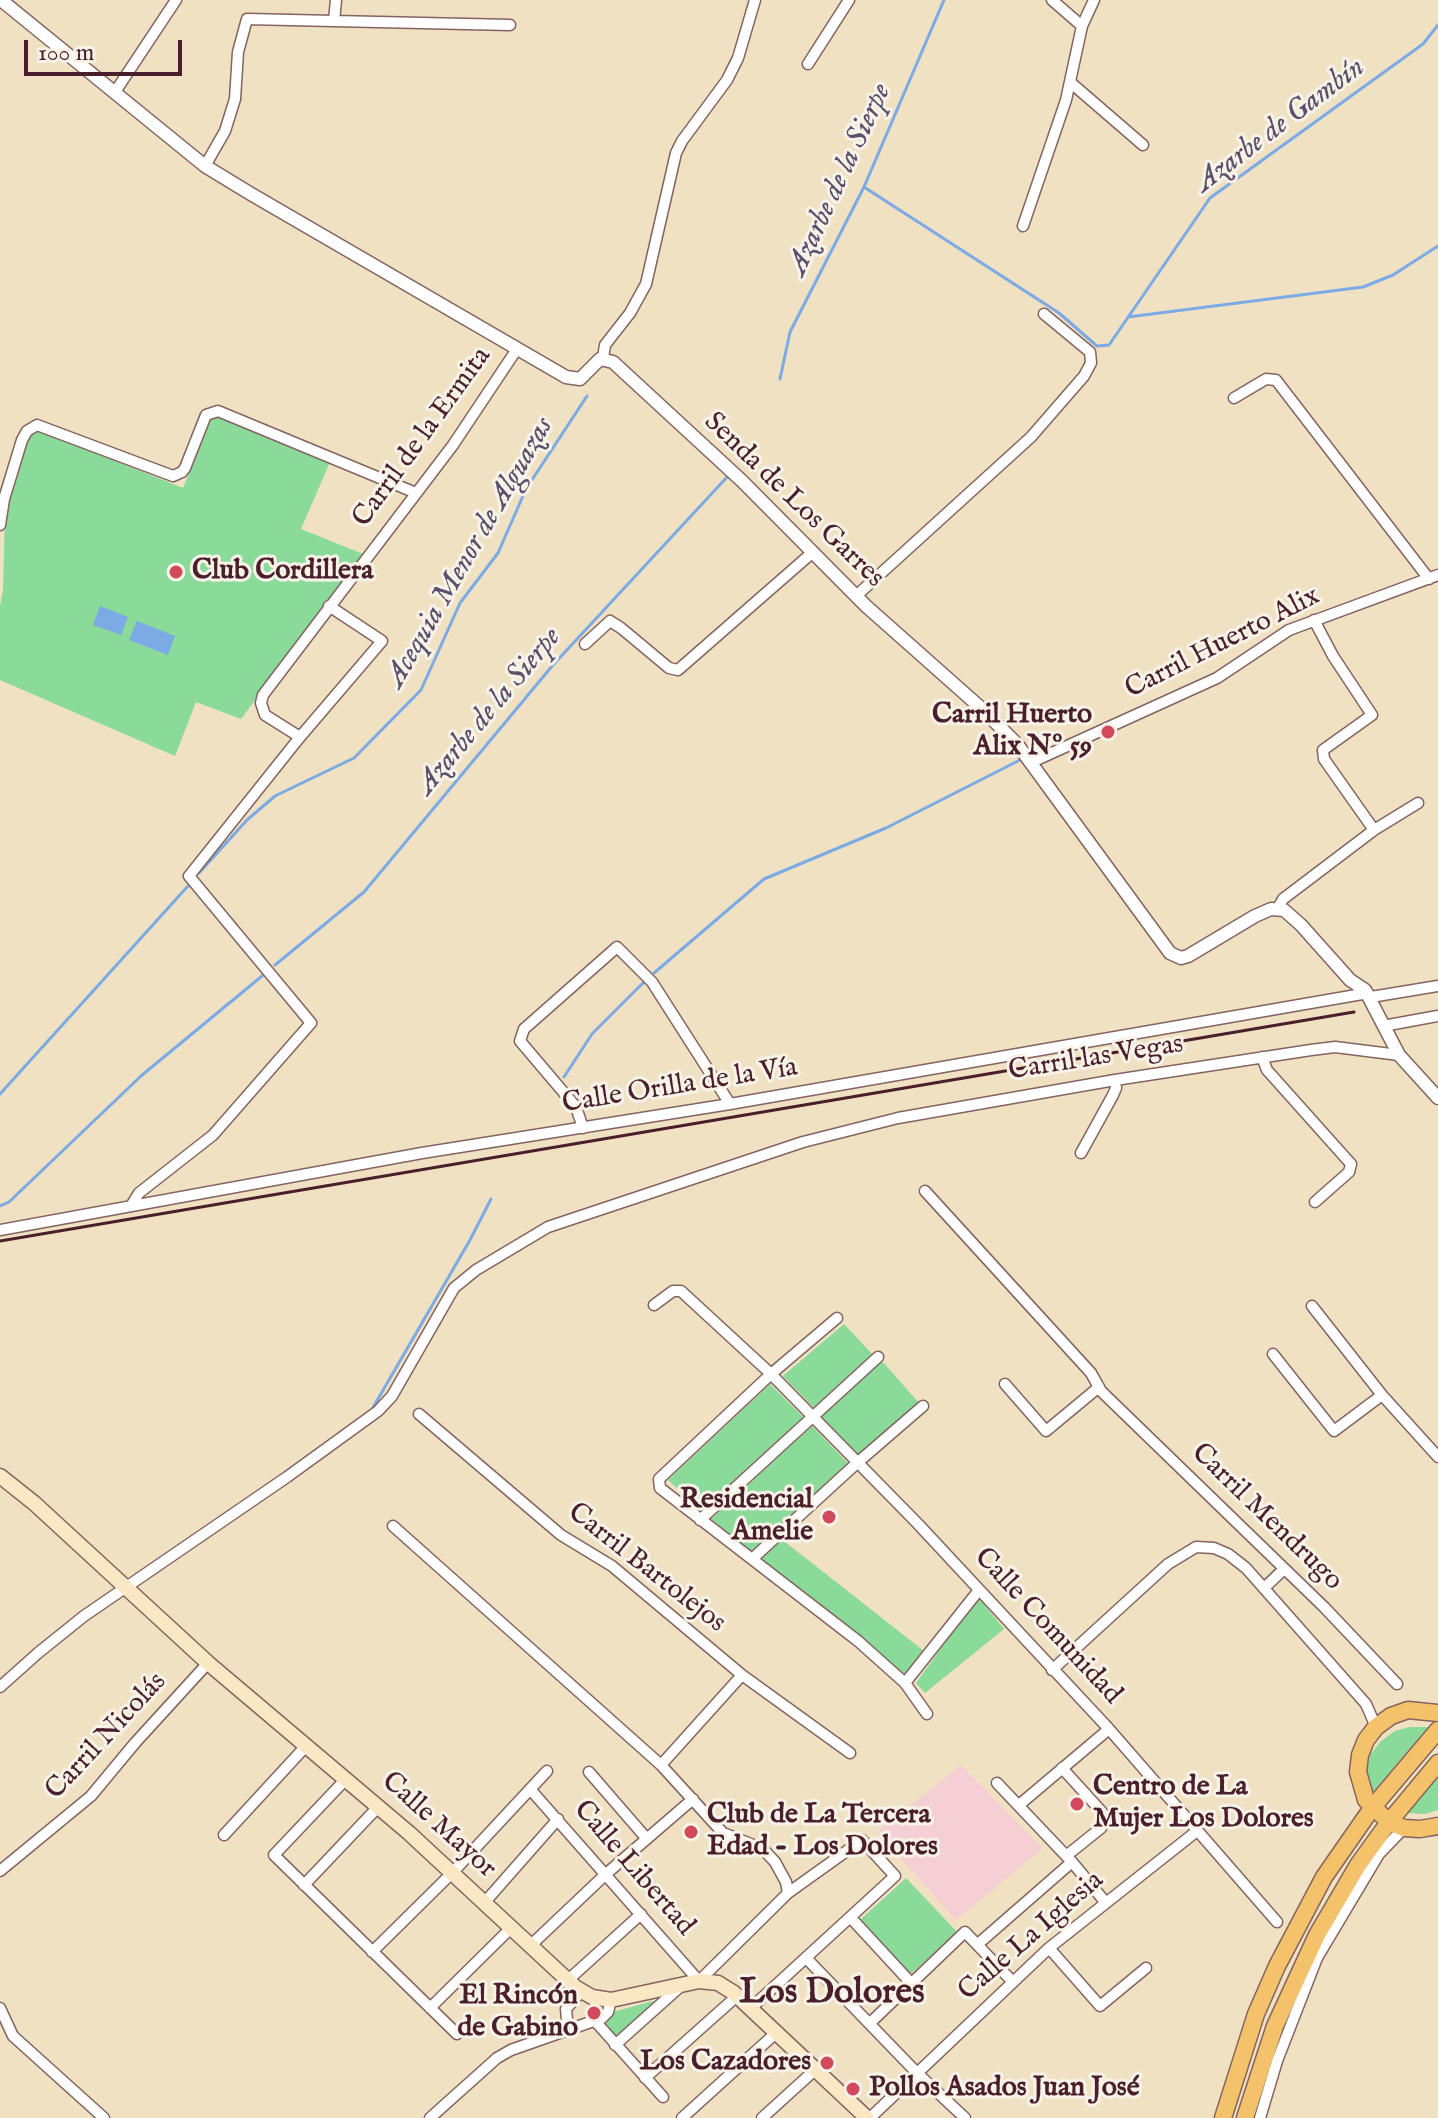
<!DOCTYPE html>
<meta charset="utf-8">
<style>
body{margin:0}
#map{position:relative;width:1438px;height:2118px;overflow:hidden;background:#f0e1c2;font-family:"IM FELL English",serif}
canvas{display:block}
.scale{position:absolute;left:24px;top:40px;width:158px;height:36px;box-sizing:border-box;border:4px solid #4a1f2b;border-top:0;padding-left:10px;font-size:24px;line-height:28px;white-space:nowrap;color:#4a1f2b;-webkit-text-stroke:6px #f7f3e8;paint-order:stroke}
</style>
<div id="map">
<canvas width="1438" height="2118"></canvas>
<div class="scale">100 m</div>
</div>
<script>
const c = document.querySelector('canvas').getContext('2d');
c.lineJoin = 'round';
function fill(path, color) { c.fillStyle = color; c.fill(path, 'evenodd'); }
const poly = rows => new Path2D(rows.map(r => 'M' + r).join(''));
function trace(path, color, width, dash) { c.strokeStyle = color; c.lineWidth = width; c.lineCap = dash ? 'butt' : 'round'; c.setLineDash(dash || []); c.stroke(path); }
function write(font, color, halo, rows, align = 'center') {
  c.font = font + ' "IM FELL English",serif'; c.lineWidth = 6; c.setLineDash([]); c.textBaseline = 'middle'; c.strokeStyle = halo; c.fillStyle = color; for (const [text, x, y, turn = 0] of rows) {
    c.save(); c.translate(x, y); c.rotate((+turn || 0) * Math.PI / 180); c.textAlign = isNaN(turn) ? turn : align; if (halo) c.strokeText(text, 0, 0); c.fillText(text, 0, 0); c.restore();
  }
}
fill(poly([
 [961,1765,1043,1848,956,1920,877,1832]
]), '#f6cfd5');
fill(poly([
 [213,415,220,415,330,462,301,529,363,554,241,719,196,702,175,756,0,680,0,606,3,590,5,514,30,432,35,429,183,488],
 [844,1324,873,1355,814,1408,783,1376],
 [881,1360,920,1404,857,1457,820,1415],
 [770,1384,803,1417,702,1511,668,1480],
 [812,1426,848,1463,751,1552,711,1519],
 [780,1538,924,1651,904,1674,759,1557],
 [978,1597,1004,1629,925,1693,916,1683],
 [1409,1727,1428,1727,1373,1792,1366,1777,1370,1755,1381,1741,1395,1731],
 [1438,1777,1438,1810,1425,1814,1406,1813],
 [906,1878,958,1933,908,1976,860,1920],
 [653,2001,655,2005,615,2040,603,2026,613,2012]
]), '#8ada9a');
fill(poly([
 [100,606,128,617,121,635,93,625],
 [137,621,175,636,168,655,129,640]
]), '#7baae5');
trace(poly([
 [864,187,1059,313,1097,346,1109,345,1210,198,1423,44,1438,25],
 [1128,317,1363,287,1393,275,1438,246],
 [780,379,790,332,864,187,944,0],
 [199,873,247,820,275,796,354,758,421,690,460,603,498,553,526,489,587,396],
 [275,965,364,892,553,665,728,476],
 [654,973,764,879,886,828,1022,759],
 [564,1077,592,1034,644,982],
 [0,1094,188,886],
 [0,1206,9,1202,141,1076,262,976],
 [371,1411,470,1240,491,1199]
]), '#7baae5', 3);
const minor = poly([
 [1052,0,1082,26],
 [334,21,510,25],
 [808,64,849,0],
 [1070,82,1143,145],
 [115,92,176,0],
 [205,166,225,131,235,99,238,52,247,19,334,21,336,0],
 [1023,226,1066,100,1082,26,1094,0],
 [603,358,605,345,630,313,646,284,676,153,682,141,727,80,738,58,755,0],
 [1234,398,1266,379,1276,380,1429,579],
 [0,525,4,499,22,440,27,431,37,425,173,476,182,472,185,468,206,415,218,411,416,493],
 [856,596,1031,437,1084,376,1091,363,1090,352,1044,314],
 [585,644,610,621,621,628,669,668,678,670,813,552],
 [300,737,382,641,329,606],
 [1032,762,1217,678,1289,630,1438,575],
 [1374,830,1418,803],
 [1278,908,1283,899,1374,830,1324,759,1323,750,1372,715,1333,656,1314,620],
 [1371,997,1438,986],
 [1383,1026,1438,1016],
 [1262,1057,1267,1070,1351,1164,1349,1172,1315,1202],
 [583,1128,576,1107,520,1041,524,1029,617,947,652,982,730,1104],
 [1081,1153,1113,1095,1116,1088,1115,1080],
 [925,1191,1091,1373,1101,1391,1324,1607,1397,1684],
 [131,1206,139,1193,213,1135,311,1023,189,876,300,737,265,715,261,703,263,695,453,445,517,349],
 [0,1230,422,1153,730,1104,1368,993],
 [654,1305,673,1291,681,1291,771,1374,918,1524,1109,1729,1277,1922],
 [1312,1306,1382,1395,1438,1457],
 [837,1318,771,1374,659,1479,660,1488,858,1641,905,1683,927,1714],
 [1273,1354,1334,1431,1382,1395],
 [1005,1384,1046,1431,1099,1387],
 [419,1414,561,1535,612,1566,742,1675,850,1753],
 [700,1520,878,1357],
 [393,1526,661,1765,723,1833,763,1849,775,1862,786,1882,788,1893],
 [752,1559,857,1463,923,1406],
 [1264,1588,1284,1569],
 [1052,1670,1168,1564,1196,1547,1214,1548,1228,1554,1246,1568,1366,1704,1376,1727],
 [905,1683,979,1590],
 [0,1687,38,1653,84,1616,287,1477,378,1411,392,1396,454,1288,476,1270,548,1227,803,1142,898,1118,1115,1080,1311,1050,1335,1047,1399,1055],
 [661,1765,742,1675],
 [1062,1768,1102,1812,1104,1817,1101,1828,1066,1856],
 [589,1772,647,1839],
 [346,1779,274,1855,457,2034],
 [997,1783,1072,1862,1106,1903],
 [530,1789,699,1981,788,1893,862,1840,895,1876,751,2008],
 [1019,1805,1109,1729],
 [224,1835,306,1746],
 [0,1871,91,1796,135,1743,208,1663],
 [304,1885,379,1806],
 [485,1902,558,1819],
 [851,1918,911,1983],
 [978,1944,1072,1862],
 [530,1946,606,1874,693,1799],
 [1049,1948,1100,2006,1146,1968],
 [372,1952,453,1872,547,1771],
 [807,1959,917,2073,965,2118],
 [567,1981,641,1914],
 [0,2008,13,2036,104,2118],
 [430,2008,511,1928],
 [595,2021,663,2097],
 [870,2023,965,1932,1012,1981],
 [568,2031,566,2009,581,1992],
 [615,2045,682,1985],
 [645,2078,737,1996],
 [430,2118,497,2058,511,2050,602,2018,608,2012,611,2000],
 [682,2118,777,2032],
 [762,2118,816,2069],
 [870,2118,1049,1948,1197,1831],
 [1260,2118,1277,2061,1317,1958,1379,1854,1404,1828]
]);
const tertiary = poly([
 [1,0,205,166,251,194,566,377,580,379,600,359,613,362,742,481,866,606,981,708,1017,744,1170,953,1181,958,1188,956,1255,916,1271,909,1284,910,1301,925,1350,980,1365,990,1399,1055,1438,1098]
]);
const secondary = poly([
 [0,1476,34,1503,208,1663,409,1833,575,1987,592,1997,611,2000,699,1981,718,1983,734,1993,867,2118]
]);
const primary = poly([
 [1438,1713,1408,1710,1391,1716,1376,1727,1366,1740,1360,1755,1358,1772,1366,1800,1389,1822,1404,1828,1420,1829,1438,1826],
 [1223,2118,1256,2014,1277,1966,1324,1877,1372,1808,1438,1730],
 [1245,2118,1275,2026,1317,1935,1358,1865,1389,1822,1438,1763]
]);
trace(minor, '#846360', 13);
trace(tertiary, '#846360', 15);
trace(secondary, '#846360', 17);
trace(primary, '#846360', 19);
trace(minor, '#fff', 10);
trace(tertiary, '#fff', 12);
trace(secondary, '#fae7c3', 14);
trace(primary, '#f3c26a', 16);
trace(poly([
 [0,1241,1354,1012]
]), '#4a1f2b', 3);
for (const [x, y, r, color] of [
 [176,572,8,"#d1495b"],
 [1108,732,8,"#d1495b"],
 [829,1517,8,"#d1495b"],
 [1077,1804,8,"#d1495b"],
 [691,1832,8,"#d1495b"],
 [594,2013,8,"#d1495b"],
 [827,2063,8,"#d1495b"],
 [853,2089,8,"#d1495b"]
]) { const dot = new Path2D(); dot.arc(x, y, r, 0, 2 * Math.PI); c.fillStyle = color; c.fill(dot); trace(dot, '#f7f3e8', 3); }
write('28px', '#4a1f2b', '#f7f3e8', [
 ["Carril de la Ermita",423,438,-54],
 ["Senda de Los Garres",793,501,44],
 ["Carril Huerto Alix",1223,644,-27],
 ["Carril las Vegas",1096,1059,-9],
 ["Calle Orilla de la Vía",680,1087,-9],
 ["Carril Mendrugo",1266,1518,44],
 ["Carril Bartolejos",646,1569,38],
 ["Calle Comunidad",1047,1627,47],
 ["Carril Nicolás",107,1737,-47],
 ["Calle Mayor",438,1826,42],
 ["Calle Libertad",633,1869,49],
 ["Calle La Iglesia",1032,1937,-41]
]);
write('bold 28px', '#4a1f2b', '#f7f3e8', [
 ["Club Cordillera",192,572],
 ["Carril Huerto",1092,716,"right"],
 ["Alix Nº 59",1092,748,"right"],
 ["Residencial",813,1501,"right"],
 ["Amelie",813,1533,"right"],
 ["Centro de La",1093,1788],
 ["Mujer Los Dolores",1093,1820],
 ["Club de La Tercera",707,1816],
 ["Edad - Los Dolores",707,1848],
 ["El Rincón",578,1997,"right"],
 ["de Gabino",578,2029,"right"],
 ["Los Cazadores",811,2063,"right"],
 ["Pollos Asados Juan José",869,2089]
], 'left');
write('italic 30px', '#5b506c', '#f7f3e8', [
 ["Azarbe de Gambín",1281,126,-37],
 ["Azarbe de la Sierpe",841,180,-65],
 ["Acequia Menor de Alguazas",471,553,-60],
 ["Azarbe de la Sierpe",490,712,-50]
]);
write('bold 36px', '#4a1f2b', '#f7f3e8', [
 ["Los Dolores",832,1995]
]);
</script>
